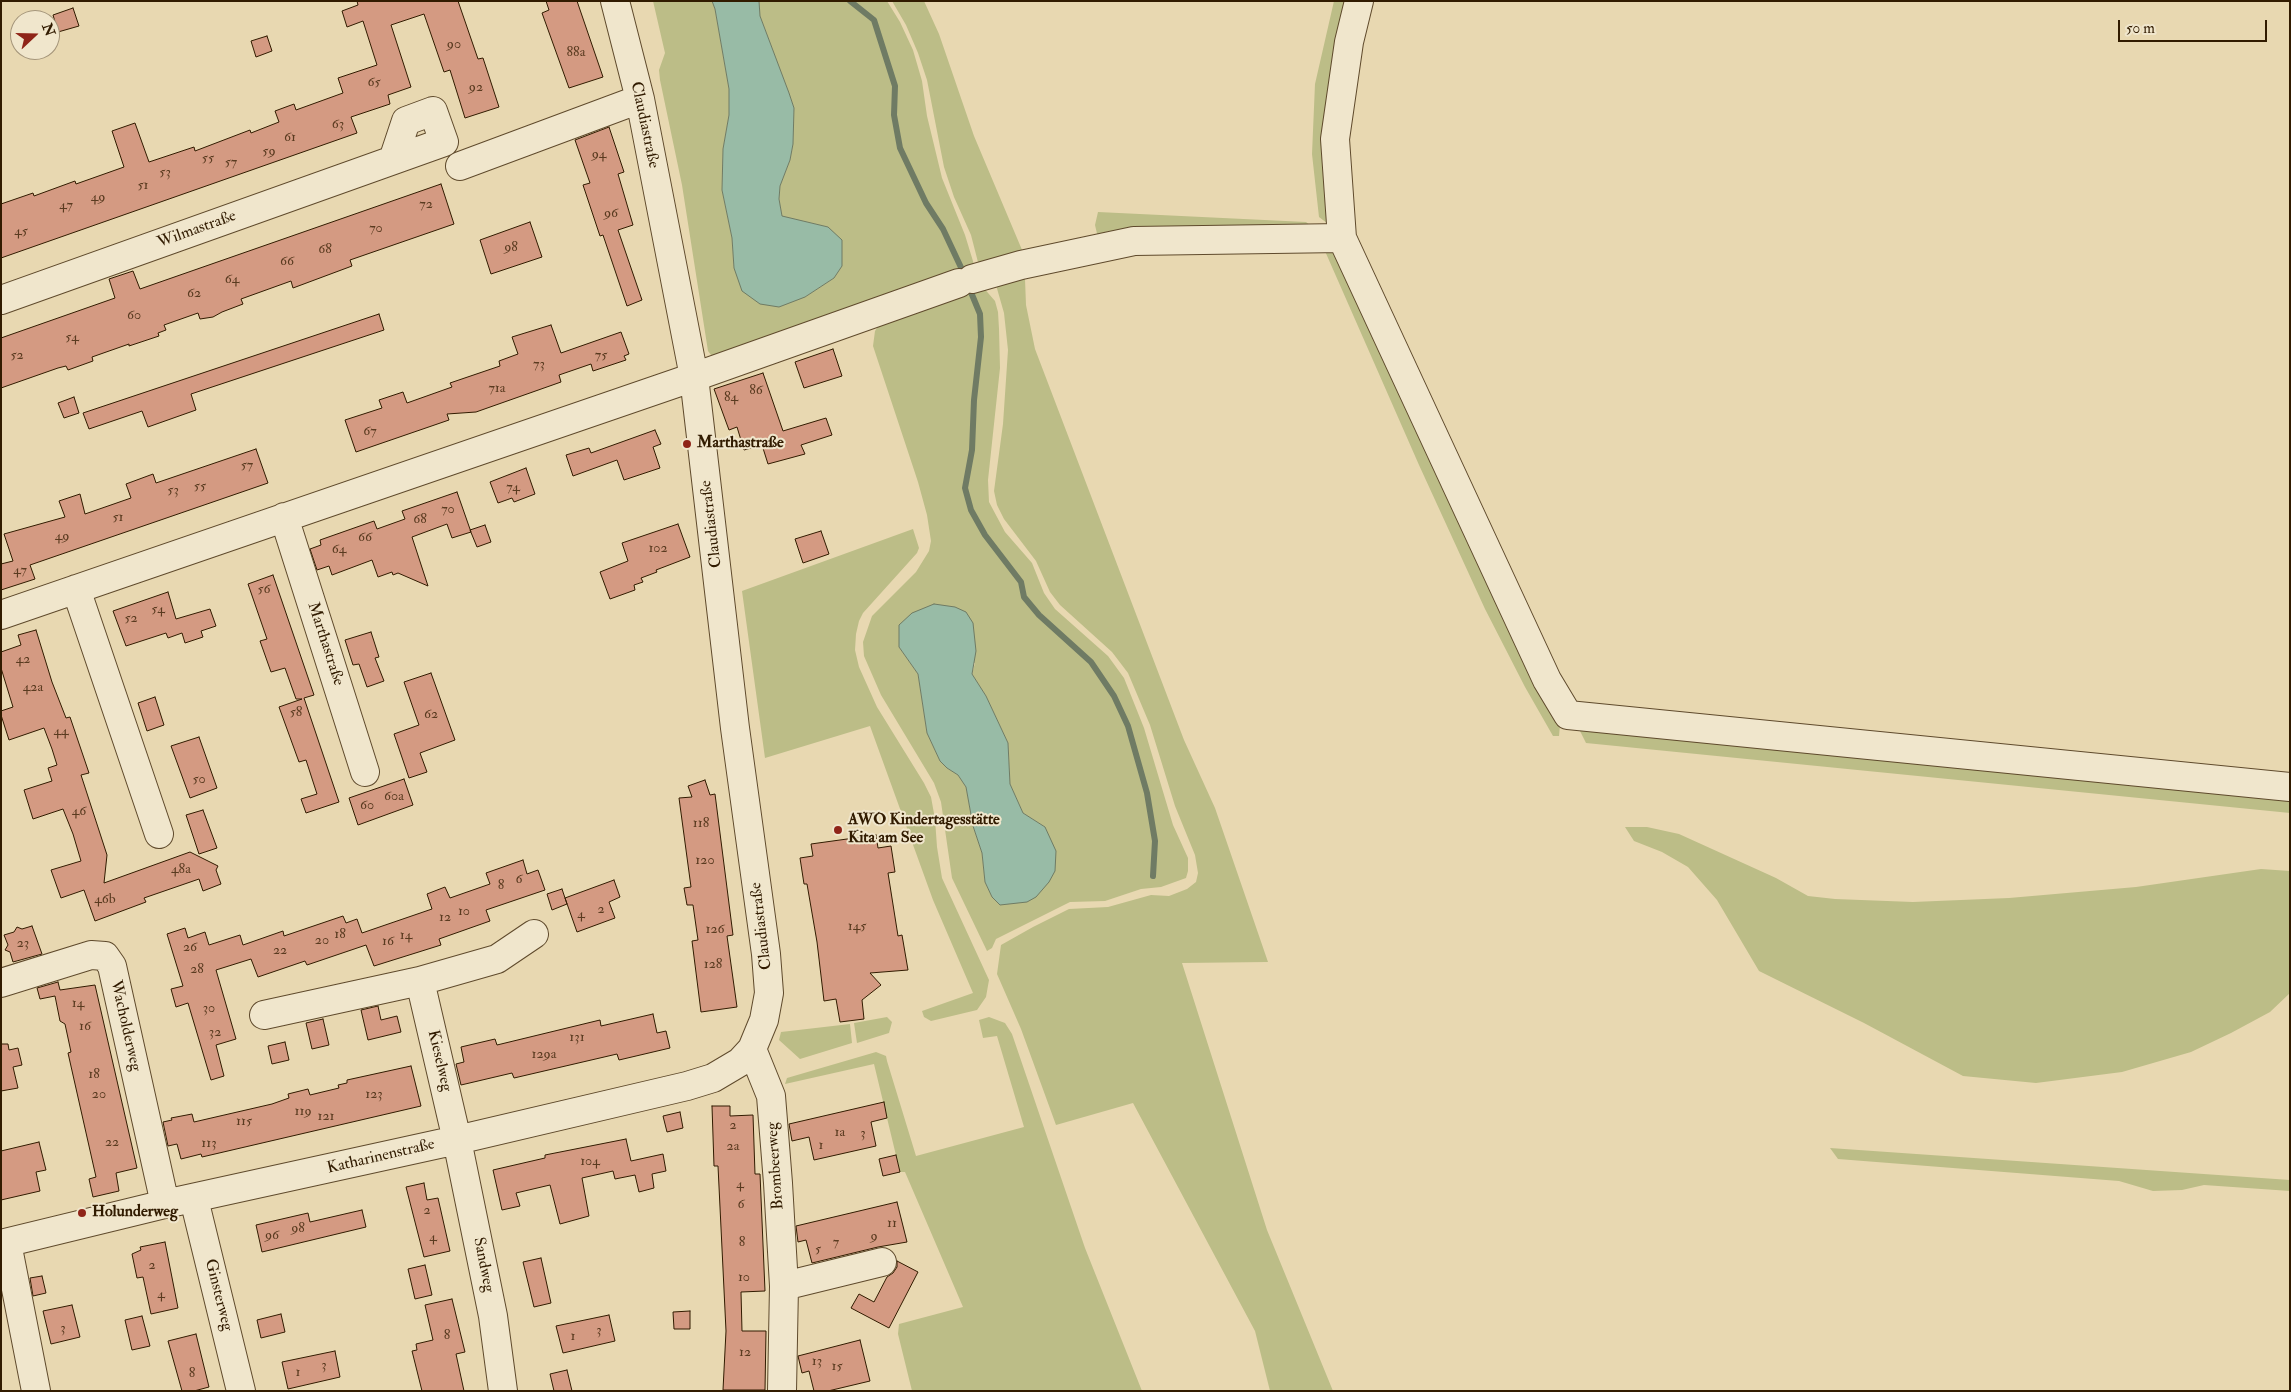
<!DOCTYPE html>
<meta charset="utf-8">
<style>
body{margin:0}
#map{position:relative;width:2291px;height:1392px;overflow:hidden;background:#e8d8b1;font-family:"IM FELL Double Pica",serif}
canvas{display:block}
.frame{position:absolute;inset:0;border:2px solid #311b00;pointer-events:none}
.north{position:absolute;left:10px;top:10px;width:50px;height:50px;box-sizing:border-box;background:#f0e6cc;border:1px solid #a4957a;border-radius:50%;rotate:69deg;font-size:14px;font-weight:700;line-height:20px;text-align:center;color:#311b00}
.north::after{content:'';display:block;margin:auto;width:18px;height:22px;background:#8f2418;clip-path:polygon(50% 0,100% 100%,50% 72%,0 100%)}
.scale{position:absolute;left:2118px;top:20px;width:149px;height:22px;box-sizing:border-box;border:2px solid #311b00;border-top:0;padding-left:6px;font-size:15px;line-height:18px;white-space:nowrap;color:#311b00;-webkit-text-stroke:4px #f0e6cc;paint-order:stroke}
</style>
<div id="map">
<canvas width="2291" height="1392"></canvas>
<div class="frame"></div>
<div class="north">N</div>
<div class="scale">50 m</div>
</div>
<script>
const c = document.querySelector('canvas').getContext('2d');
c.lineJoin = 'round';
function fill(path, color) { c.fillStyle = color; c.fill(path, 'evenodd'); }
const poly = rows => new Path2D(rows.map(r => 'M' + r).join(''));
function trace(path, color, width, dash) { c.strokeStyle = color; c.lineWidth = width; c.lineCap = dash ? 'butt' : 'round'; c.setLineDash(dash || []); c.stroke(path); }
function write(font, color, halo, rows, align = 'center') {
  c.font = font + ' "IM FELL Double Pica",serif'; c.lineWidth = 4; c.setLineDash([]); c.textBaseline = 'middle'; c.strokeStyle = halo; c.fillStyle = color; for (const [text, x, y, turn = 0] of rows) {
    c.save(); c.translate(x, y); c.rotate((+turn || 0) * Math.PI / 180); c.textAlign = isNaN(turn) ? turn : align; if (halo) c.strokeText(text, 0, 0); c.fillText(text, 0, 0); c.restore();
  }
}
fill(poly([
 [653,1,712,1,715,9,729,89,729,115,723,149,722,190,732,238,734,268,805,297,834,278,842,266,828,227,782,217,779,199,780,186,790,160,793,144,794,108,760,16,759,1,887,1,900,22,913,50,922,81,927,116,942,178,965,235,976,271,715,358,711,355,708,351,682,185,660,80,659,70,665,53],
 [892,1,924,1,939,34,974,136,1025,257,980,270,971,235,954,197,944,167,927,80,918,53,906,25],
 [1334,1,1351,1,1335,209,1327,223,1319,217,1312,154,1315,84],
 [1098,212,1306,222,1314,228,1099,242,1095,225],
 [1321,242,1339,242,1560,725,1559,736,1553,736,1525,687,1485,609,1419,465],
 [1028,267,1025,279,1026,305,1035,349,1184,740,1215,808,1268,962,1182,963,1267,1230,1333,1391,1270,1391,1255,1331,1133,1103,1056,1125,1021,1029,997,974,1001,945,1033,927,1069,909,1108,907,1151,895,1169,896,1187,889,1196,882,1198,873,1195,855,1175,806,1150,725,1128,673,1112,652,1060,605,1050,592,1036,561,1004,519,997,505,994,491,1003,424,1008,350,1004,313,996,285],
 [982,286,995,301,998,312,999,329,1000,368,988,480,989,502,1005,532,1032,563,1044,593,1055,609,1108,656,1124,678,1144,728,1173,825,1188,858,1188,871,1186,878,1161,887,1141,889,1105,901,1070,902,996,939,992,948,987,951,952,878,941,802,934,783,881,695,864,656,863,642,872,616,916,572,929,551,931,541,927,515,918,482,873,346,875,331,885,316],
 [899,647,975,663,972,674,986,696,1008,743,1010,784,1023,813,1045,827,1000,905,992,897,985,882,982,853,973,826,966,787,958,775,947,768,940,761,927,733,918,674],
 [913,529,919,548,917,553,863,613,859,621,856,634,855,650,859,667,877,707,924,783,931,797,935,819,937,847,942,878,989,980,986,997,977,1010,931,1021,924,1017,922,1011,973,993,933,900,870,726,765,758,742,591],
 [1577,725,2290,796,2290,813,1586,743],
 [1625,827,1647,827,1679,834,1776,878,1808,896,1835,899,1913,902,2009,898,2136,887,2261,869,2290,871,2290,993,2270,1012,2231,1033,2191,1052,2122,1072,2036,1083,1963,1076,1864,1023,1759,971,1717,900,1688,867,1662,852,1634,841],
 [887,1017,892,1022,889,1033,857,1043,854,1023],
 [989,1017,1005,1023,1012,1034,1085,1248,1142,1391,912,1391,898,1334,899,1324,963,1307,905,1172,900,1172,874,1064,785,1084,787,1078,876,1052,886,1056,887,1061,916,1156,1024,1127,997,1036,983,1038,979,1020],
 [850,1024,852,1043,800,1059,779,1040,781,1032],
 [1830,1148,2290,1180,2290,1191,2204,1185,2182,1190,2153,1191,2119,1181,1838,1159]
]), '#bcbd87');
const water = poly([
 [712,1,759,1,760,16,789,93,794,108,793,144,790,160,780,186,779,199,782,216,828,227,842,240,842,266,834,278,805,297,779,307,760,304,742,291,734,268,732,238,722,190,723,149,729,115,729,89,715,9,712,1],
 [934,604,955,607,966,612,973,623,976,651,972,674,986,696,1008,743,1010,784,1023,813,1045,827,1056,851,1055,871,1049,882,1036,897,1027,902,1000,905,992,897,985,882,982,853,973,826,966,787,958,775,947,768,940,761,927,733,918,674,899,647,899,625,912,613,934,604]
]);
fill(water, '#98bba6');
trace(water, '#6f7b64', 1);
trace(poly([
 [850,1,874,20,895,86,894,115,900,148,926,203,943,229,965,276],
 [968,285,980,314,981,337,974,400,972,450,965,488,971,510,985,535,1021,582,1024,597,1039,615,1091,662,1114,696,1128,726,1147,793,1155,841,1153,876]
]), '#6f7b64', 6);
const building = poly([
 [357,1,458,1,478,59,483,58,499,107,465,118,450,70,444,72,424,14,391,25,411,87,388,95,390,104,351,117,357,133,1,258,1,204,33,193,34,196,75,181,76,184,124,167,112,131,135,123,149,162,194,147,195,151,250,130,251,133,279,122,275,111,294,104,296,110,343,93,338,78,377,65,363,21,347,27,342,11,358,5,357,1],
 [546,1,577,1,603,77,569,88,542,13,549,10,546,1],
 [73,8,79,26,58,32,53,15,73,8],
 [267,36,272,51,256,57,251,41,267,36],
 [609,127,624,172,618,174,633,225,618,230,642,300,627,306,603,235,600,236,583,185,590,183,575,140,609,127],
 [441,184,454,224,350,260,352,266,293,288,291,281,241,299,243,304,222,312,213,317,200,319,198,313,164,325,166,330,158,333,159,336,129,346,129,344,92,357,93,361,68,370,66,366,58,368,1,388,1,338,115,298,109,279,133,271,140,289,441,184],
 [530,222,542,257,491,274,480,240,530,222],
 [379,314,384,330,191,394,196,410,148,427,142,411,89,429,83,413,379,314],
 [551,325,561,353,621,332,629,354,624,356,626,360,593,371,591,364,559,375,561,382,476,412,447,414,449,420,356,452,345,420,382,408,379,400,403,392,407,403,452,387,450,383,500,366,499,361,518,354,512,337,551,325],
 [833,349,842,376,804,388,795,362,833,349],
 [763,373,783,431,826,418,832,435,801,445,805,454,768,464,762,445,744,450,737,427,729,430,714,389,763,373],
 [74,397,79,413,64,418,58,403,74,397],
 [655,430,661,444,653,447,660,468,624,480,617,460,573,476,566,455,589,448,591,453,655,430],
 [256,449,268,483,30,565,35,579,1,590,1,564,13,561,4,534,65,517,59,501,80,494,85,514,131,498,126,484,153,474,156,483,256,449],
 [526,468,535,494,514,502,512,498,498,503,490,482,526,468],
 [457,492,471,532,452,538,447,524,412,537,428,586,398,573,393,575,392,572,378,577,372,560,332,575,329,566,317,570,310,549,321,545,320,540,374,521,377,529,405,519,402,511,457,492],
 [678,524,690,557,656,570,657,572,641,578,643,582,634,585,635,590,610,599,600,572,628,561,622,543,678,524],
 [485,525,491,542,477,547,470,530,485,525],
 [821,531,829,554,803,563,795,539,821,531],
 [273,575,314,695,304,698,339,802,306,813,301,799,317,794,306,760,299,762,279,707,302,699,296,699,285,668,271,672,260,641,267,639,248,584,273,575],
 [168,592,176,619,210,609,216,626,201,631,203,637,185,643,182,633,168,638,166,633,126,646,113,611,168,592],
 [36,630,52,682,66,718,70,717,89,773,81,775,107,855,104,883,190,852,218,866,216,870,221,884,203,891,199,879,144,898,146,902,95,921,84,890,61,898,51,870,81,861,73,834,63,809,33,819,24,790,52,781,48,768,57,765,52,749,44,728,9,740,1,715,1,711,13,707,1,668,1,652,21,645,18,635,36,630],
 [371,632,379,657,375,658,384,681,367,687,359,664,353,665,345,640,371,632],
 [431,673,455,740,420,753,427,772,409,778,394,734,419,725,404,682,431,673],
 [155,697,164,725,147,731,138,703,155,697],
 [199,737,217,788,190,798,171,746,199,737],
 [404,779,413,805,358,825,349,798,404,779],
 [705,780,710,795,715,794,733,935,727,936,737,1007,701,1012,692,941,698,940,693,905,687,905,684,888,691,887,679,798,692,797,688,786,705,780],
 [203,810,217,848,199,854,186,815,203,810],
 [876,835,878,848,891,846,895,872,888,873,898,936,902,935,908,970,870,973,881,985,862,1000,864,1019,840,1022,836,999,824,1001,817,942,807,884,804,884,800,858,813,856,811,844,876,835],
 [523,860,527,874,538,870,545,890,486,910,490,921,439,939,441,945,374,966,366,945,307,965,305,961,258,977,251,959,216,970,236,1039,216,1045,224,1076,211,1080,188,1003,176,1007,171,989,183,986,167,934,185,928,188,938,205,932,209,945,240,935,243,945,283,931,284,936,343,916,346,923,357,919,362,933,432,909,427,894,445,887,450,898,490,884,486,873,523,860],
 [614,880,620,897,609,902,615,918,577,932,565,898,614,880],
 [562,889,567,904,552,910,547,894,562,889],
 [32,926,42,954,13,962,10,952,5,950,8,945,4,935,14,932,17,927,22,929,32,926],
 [58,982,60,990,95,985,137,1168,116,1173,119,1191,93,1197,89,1179,96,1177,68,1053,71,1052,65,1024,60,1021,55,996,40,999,37,988,58,982],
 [378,1006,381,1020,397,1016,401,1032,368,1040,361,1010,378,1006],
 [653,1014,657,1033,666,1031,670,1048,619,1060,617,1054,514,1078,512,1073,461,1085,456,1064,464,1062,461,1047,495,1039,497,1045,600,1020,601,1026,653,1014],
 [323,1019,329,1045,312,1049,306,1023,323,1019],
 [285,1042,289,1060,272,1064,268,1046,285,1042],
 [1,1044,8,1044,9,1050,18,1048,22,1065,13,1067,18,1088,1,1091,1,1044],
 [411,1066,421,1106,202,1157,201,1154,181,1159,177,1144,168,1146,163,1122,172,1120,171,1118,192,1114,194,1122,272,1104,289,1098,288,1094,308,1089,310,1095,339,1088,338,1085,347,1083,347,1080,411,1066],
 [884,1102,887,1118,871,1122,876,1146,814,1160,809,1137,792,1141,789,1124,884,1102],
 [712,1106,730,1106,730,1116,753,1115,755,1174,760,1174,765,1291,741,1292,742,1331,766,1331,765,1390,723,1390,726,1331,718,1166,714,1166,712,1106],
 [680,1112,683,1128,667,1132,663,1116,680,1112],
 [626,1139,631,1161,663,1154,666,1171,652,1174,654,1188,639,1192,635,1175,615,1179,613,1171,582,1178,589,1216,560,1224,550,1185,516,1193,520,1206,502,1210,493,1170,545,1158,545,1155,626,1139],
 [39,1142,46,1170,36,1172,40,1191,1,1200,1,1151,39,1142],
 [896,1155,900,1172,883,1176,879,1159,896,1155],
 [424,1183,427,1200,438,1198,450,1251,424,1257,406,1187,424,1183],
 [897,1202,907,1242,878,1247,812,1263,806,1240,798,1242,796,1226,897,1202],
 [362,1210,366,1227,262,1252,256,1225,308,1213,310,1222,362,1210],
 [165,1242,178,1308,151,1314,143,1277,137,1278,132,1254,141,1250,140,1247,165,1242],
 [541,1258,551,1303,534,1307,523,1262,541,1258],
 [897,1261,918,1272,889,1328,851,1308,859,1294,874,1302,887,1277,893,1273,897,1267,897,1261],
 [425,1265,432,1295,415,1299,408,1269,425,1265],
 [42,1276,46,1293,33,1296,30,1278,42,1276],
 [452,1299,465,1352,456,1354,464,1391,422,1391,412,1351,417,1350,416,1344,433,1340,425,1305,452,1299],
 [72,1305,80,1337,51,1344,43,1311,72,1305],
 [690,1311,690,1329,674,1329,673,1312,690,1311],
 [281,1314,285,1332,261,1338,257,1320,281,1314],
 [609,1315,615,1341,563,1353,556,1326,609,1315],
 [142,1316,150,1346,132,1350,125,1320,142,1316],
 [196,1334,209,1387,194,1391,182,1391,168,1341,196,1334],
 [860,1340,870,1381,828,1391,814,1391,809,1371,802,1373,798,1356,860,1340],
 [335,1351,340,1377,288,1389,282,1362,335,1351],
 [567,1370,572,1391,554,1391,550,1374,567,1370]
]);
fill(building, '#d49a82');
trace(building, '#311b00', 1);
const minor = poly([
 [1359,1,1349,42,1335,139,1342,238,1547,680,1568,715,2290,787],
 [460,166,640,99],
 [972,279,1021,265,1134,241,1342,238],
 [1,300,444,142,433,111,406,121,393,160],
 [284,517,365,772],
 [76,589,159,834],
 [1,615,694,377,959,283],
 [420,981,457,1140,493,1316,503,1391],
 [1,983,91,955,105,956,112,966,165,1204],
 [264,1015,420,981,497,959,534,934],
 [752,1049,771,1096,778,1183,784,1286,782,1391],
 [194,1199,241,1391],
 [7,1243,36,1391],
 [1,1244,165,1204,457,1140,687,1086,713,1078,740,1062,752,1049,764,1020,769,993,766,954,735,728,694,377,640,99,615,1],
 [784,1286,882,1262]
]);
trace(minor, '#5f4a2c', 30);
trace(minor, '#f0e6cc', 28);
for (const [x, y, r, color] of [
 [687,444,5,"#8f2418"],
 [838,830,5,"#8f2418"],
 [82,1213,5,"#8f2418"]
]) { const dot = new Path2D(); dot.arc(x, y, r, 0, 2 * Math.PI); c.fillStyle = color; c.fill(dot); trace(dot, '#f0e6cc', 2); }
write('14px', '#5a3b20', null, [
 ["90",454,45],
 ["88a",576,53],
 ["65",374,83],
 ["92",476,88],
 ["63",338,125],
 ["61",290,138],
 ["59",269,152],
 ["94",599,155],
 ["55",208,159],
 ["57",231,163],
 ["53",165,173],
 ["51",143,186],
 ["49",98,198],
 ["72",426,205],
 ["47",66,206],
 ["96",611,214],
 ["70",376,229],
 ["45",21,232],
 ["98",511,248],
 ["68",325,250],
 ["66",287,262],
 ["64",232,280],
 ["62",194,294],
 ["60",134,316],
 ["54",72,338],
 ["52",17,356],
 ["75",601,356],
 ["73",539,365],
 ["71a",497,389],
 ["86",756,391],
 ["84",731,398],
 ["67",370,432],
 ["57",247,466],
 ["55",200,487],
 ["74",513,488],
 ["53",173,491],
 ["70",448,510],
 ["51",118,518],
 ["68",420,520],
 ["49",62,537],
 ["66",365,538],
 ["102",658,549],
 ["64",339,550],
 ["47",20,571],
 ["56",264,590],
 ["54",158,610],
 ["52",131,619],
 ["42",23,660],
 ["42a",33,688],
 ["58",296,713],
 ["62",431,715],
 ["44",61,732],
 ["50",199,780],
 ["60a",394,797],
 ["60",367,806],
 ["46",79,812],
 ["118",701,824],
 ["120",705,861],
 ["48a",181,870],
 ["6",519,880],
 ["8",501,886],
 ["46b",105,900],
 ["2",601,910],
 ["10",464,912],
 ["4",581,915],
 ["12",445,918],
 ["145",857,927],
 ["126",715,930],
 ["18",340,935],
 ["14",406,936],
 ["20",322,941],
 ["16",388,942],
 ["23",23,944],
 ["26",190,948],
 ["22",280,951],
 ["128",713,965],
 ["28",197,970],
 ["14",78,1004],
 ["30",209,1009],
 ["16",85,1027],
 ["32",215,1033],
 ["131",577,1038],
 ["129a",544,1055],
 ["18",94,1075],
 ["20",99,1095],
 ["123",374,1095],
 ["119",303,1112],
 ["121",326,1117],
 ["115",244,1122],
 ["2",733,1126],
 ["1a",840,1133],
 ["3",863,1134],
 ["22",112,1143],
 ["113",209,1144],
 ["1",821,1146],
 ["2a",733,1147],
 ["104",590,1162],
 ["4",740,1185],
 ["6",741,1205],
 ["2",427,1211],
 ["11",892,1224],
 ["98",298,1229],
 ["96",272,1236],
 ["9",874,1237],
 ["4",433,1238],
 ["8",742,1243],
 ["7",836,1243],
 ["5",818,1250],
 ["2",152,1266],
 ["10",744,1278],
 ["4",161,1295],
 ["3",63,1329],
 ["3",599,1331],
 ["8",447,1336],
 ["1",573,1337],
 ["12",745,1353],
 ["13",817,1362],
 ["3",324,1366],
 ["15",837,1367],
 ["1",298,1373],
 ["8",192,1374]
]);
write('16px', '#311b00', '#f0e6cc', [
 ["Claudiastraße",644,125,78],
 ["Wilmastraße",197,230,-20],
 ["Claudiastraße",712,524,-97],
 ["Marthastraße",325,644,72],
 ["Claudiastraße",762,926,-97],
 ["Wacholderweg",125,1026,77],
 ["Kieselweg",439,1061,77],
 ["Katharinenstraße",381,1157,-13],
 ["Brombeerweg",776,1166,-94],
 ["Sandweg",483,1265,79],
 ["Ginsterweg",218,1295,76]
]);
write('bold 16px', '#311b00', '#f0e6cc', [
 ["Marthastraße",697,444],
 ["AWO Kindertagesstätte",848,821],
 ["Kita am See",848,839],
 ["Holunderweg",92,1213]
], 'left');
</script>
